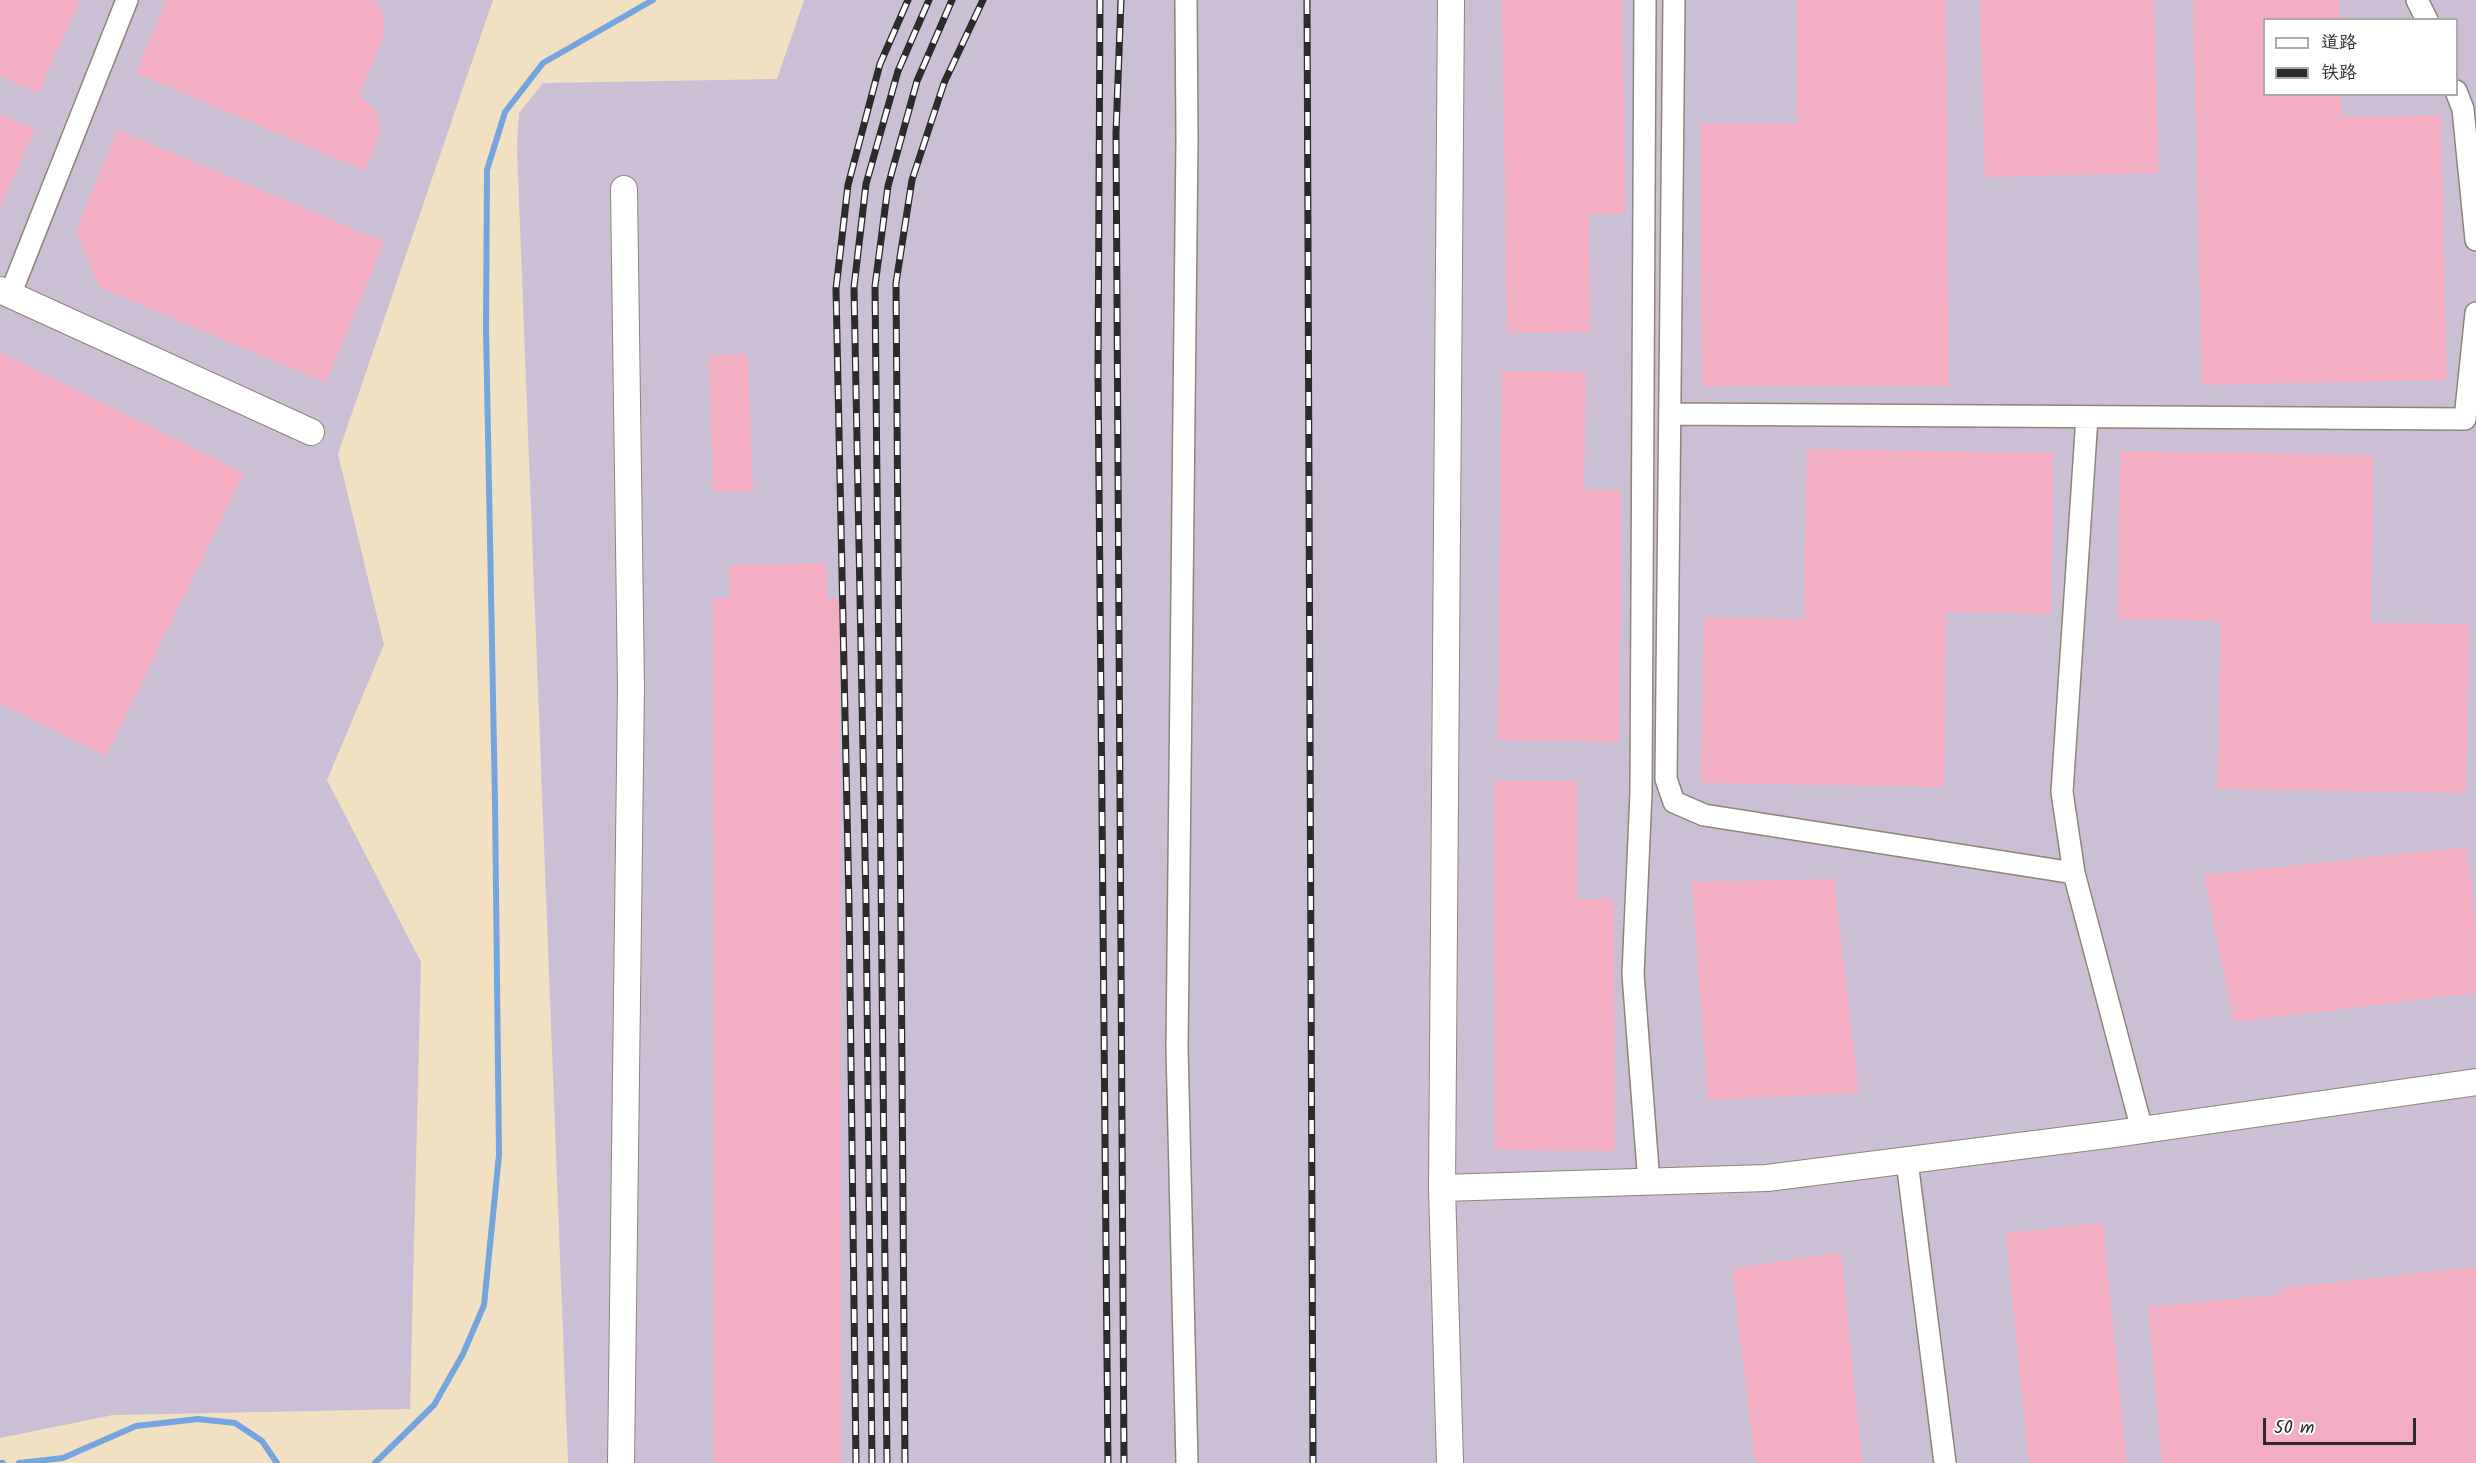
<!DOCTYPE html>
<meta charset="utf-8">
<style>
body{margin:0}
#map{position:relative;width:2476px;height:1463px;overflow:hidden;background:#f1e1c2;font-family:Kalam,"LXGW WenKai TC",sans-serif}
canvas{display:block}
.legend{position:absolute;left:2263px;top:18px;width:195px;height:78px;box-sizing:border-box;background:#fff;border:2px solid #aaa;margin:0;padding:8px 10px;list-style:none;font-size:18px;color:#2b2b2b}
.legend li{display:flex;align-items:center;gap:12px;height:30px}
.legend b{width:30px;border:2px solid #aaa}
.scale{position:absolute;left:2263px;top:1418px;width:153px;height:27px;box-sizing:border-box;border:3px solid #2b2b2b;border-top:0;padding-left:8px;font-size:18px;line-height:21px;white-space:nowrap;color:#2b2b2b;-webkit-text-stroke:4px #fff;paint-order:stroke}
</style>
<div id="map">
<canvas width="2476" height="1463"></canvas>
<ul class="legend">
<li><b style="height:8px;background:#fff"></b>道路</li>
<li><b style="height:8px;background:#2b2b2b"></b>铁路</li>
</ul>
<div class="scale">50 m</div>
</div>
<script>
const c = document.querySelector('canvas').getContext('2d');
c.lineJoin = 'round';
function fill(path, color) { c.fillStyle = color; c.fill(path, 'evenodd'); }
const poly = rows => new Path2D(rows.map(r => 'M' + r).join(''));
function trace(path, color, width, dash) { c.strokeStyle = color; c.lineWidth = width; c.lineCap = dash ? 'butt' : 'round'; c.setLineDash(dash || []); c.stroke(path); }
fill(poly([
 [0,0,493,0,338,454,384,645,327,780,421,962,410,1409,113,1415,0,1438],
 [804,0,2476,0,2476,1463,568,1463,517,149,519,113,543,83,777,79],
 [2264,20,2456,20,2456,94,2264,94]
]), '#cbbfd5');
trace(poly([
 [0,1463,3,1463],
 [19,1463,63,1458,136,1426,198,1419,235,1423,262,1441,277,1463],
 [375,1463,434,1405,463,1354,484,1305,499,1155,495,802,486,329,487,170,505,112,543,63,653,0]
]), '#75a5df', 6);
fill(poly([
 [0,0,80,0,38,93,0,76],
 [167,0,374,0,383,14,385,33,359,95,377,112,381,130,365,171,136,73],
 [1502,0,1622,0,1625,214,1589,214,1590,332,1507,333],
 [1797,0,1946,0,1949,386,1702,386,1700,124,1797,124],
 [1980,0,2154,0,2159,173,1985,177],
 [2193,0,2339,0,2340,20,2265,20,2265,94,2341,94,2342,117,2441,115,2447,380,2202,385],
 [0,114,35,130,0,207],
 [118,130,384,242,326,383,99,287,76,231],
 [0,352,244,473,106,756,0,703],
 [748,354,753,491,713,492,709,355],
 [1502,371,1586,372,1584,490,1621,490,1619,742,1498,740],
 [1807,449,2053,453,2051,614,1946,612,1944,787,1701,783,1704,617,1804,619],
 [2120,451,2373,455,2371,623,2469,624,2466,793,2218,789,2221,621,2118,619],
 [826,563,827,598,839,598,841,1463,714,1463,713,598,730,598,729,565],
 [1494,781,1577,781,1577,899,1614,899,1615,1151,1495,1150],
 [2467,847,2476,931,2476,993,2234,1022,2204,875],
 [1834,879,1859,1093,1708,1100,1692,882],
 [2103,1223,2127,1463,2029,1463,2006,1233],
 [1841,1252,1862,1463,1755,1463,1732,1269],
 [2476,1267,2476,1463,2162,1463,2148,1307,2282,1294,2281,1288]
]), '#f3adc2');
const minor = poly([
 [1186,0,1187,139,1177,1048,1187,1463],
 [1645,0,1641,793,1633,974,1649,1183],
 [1674,0,1666,779,1674,802,1704,815,2074,873,2142,1130],
 [2417,0,2427,20],
 [2456,91,2463,109,2476,240],
 [10,295,127,0],
 [1670,414,2465,419,2476,313],
 [2074,873,2062,792,2087,417],
 [1907,1161,1945,1463]
]);
const tertiary = poly([
 [0,290,311,432],
 [1442,1188,1767,1178,2114,1134,2476,1082],
 [621,1463,631,687,624,189],
 [1450,1463,1442,1188,1451,0]
]);
trace(minor, '#8e8676', 24);
trace(tertiary, '#8e8676', 28);
trace(minor, '#fff', 21);
trace(tertiary, '#fff', 26);
const rail = poly([
 [1100,0,1098,375,1108,1463],
 [1121,0,1116,133,1124,1463],
 [1307,0,1313,1463],
 [856,1463,849,905,836,289,848,185,880,64,908,0],
 [872,1463,866,904,854,287,866,184,898,71,929,0],
 [887,1463,875,286,888,186,917,81,952,0],
 [905,1463,896,283,912,180,944,83,983,0]
]);
trace(rail, '#2b2b2b', 7);
trace(rail, '#fff', 4.5, [14]);
</script>
